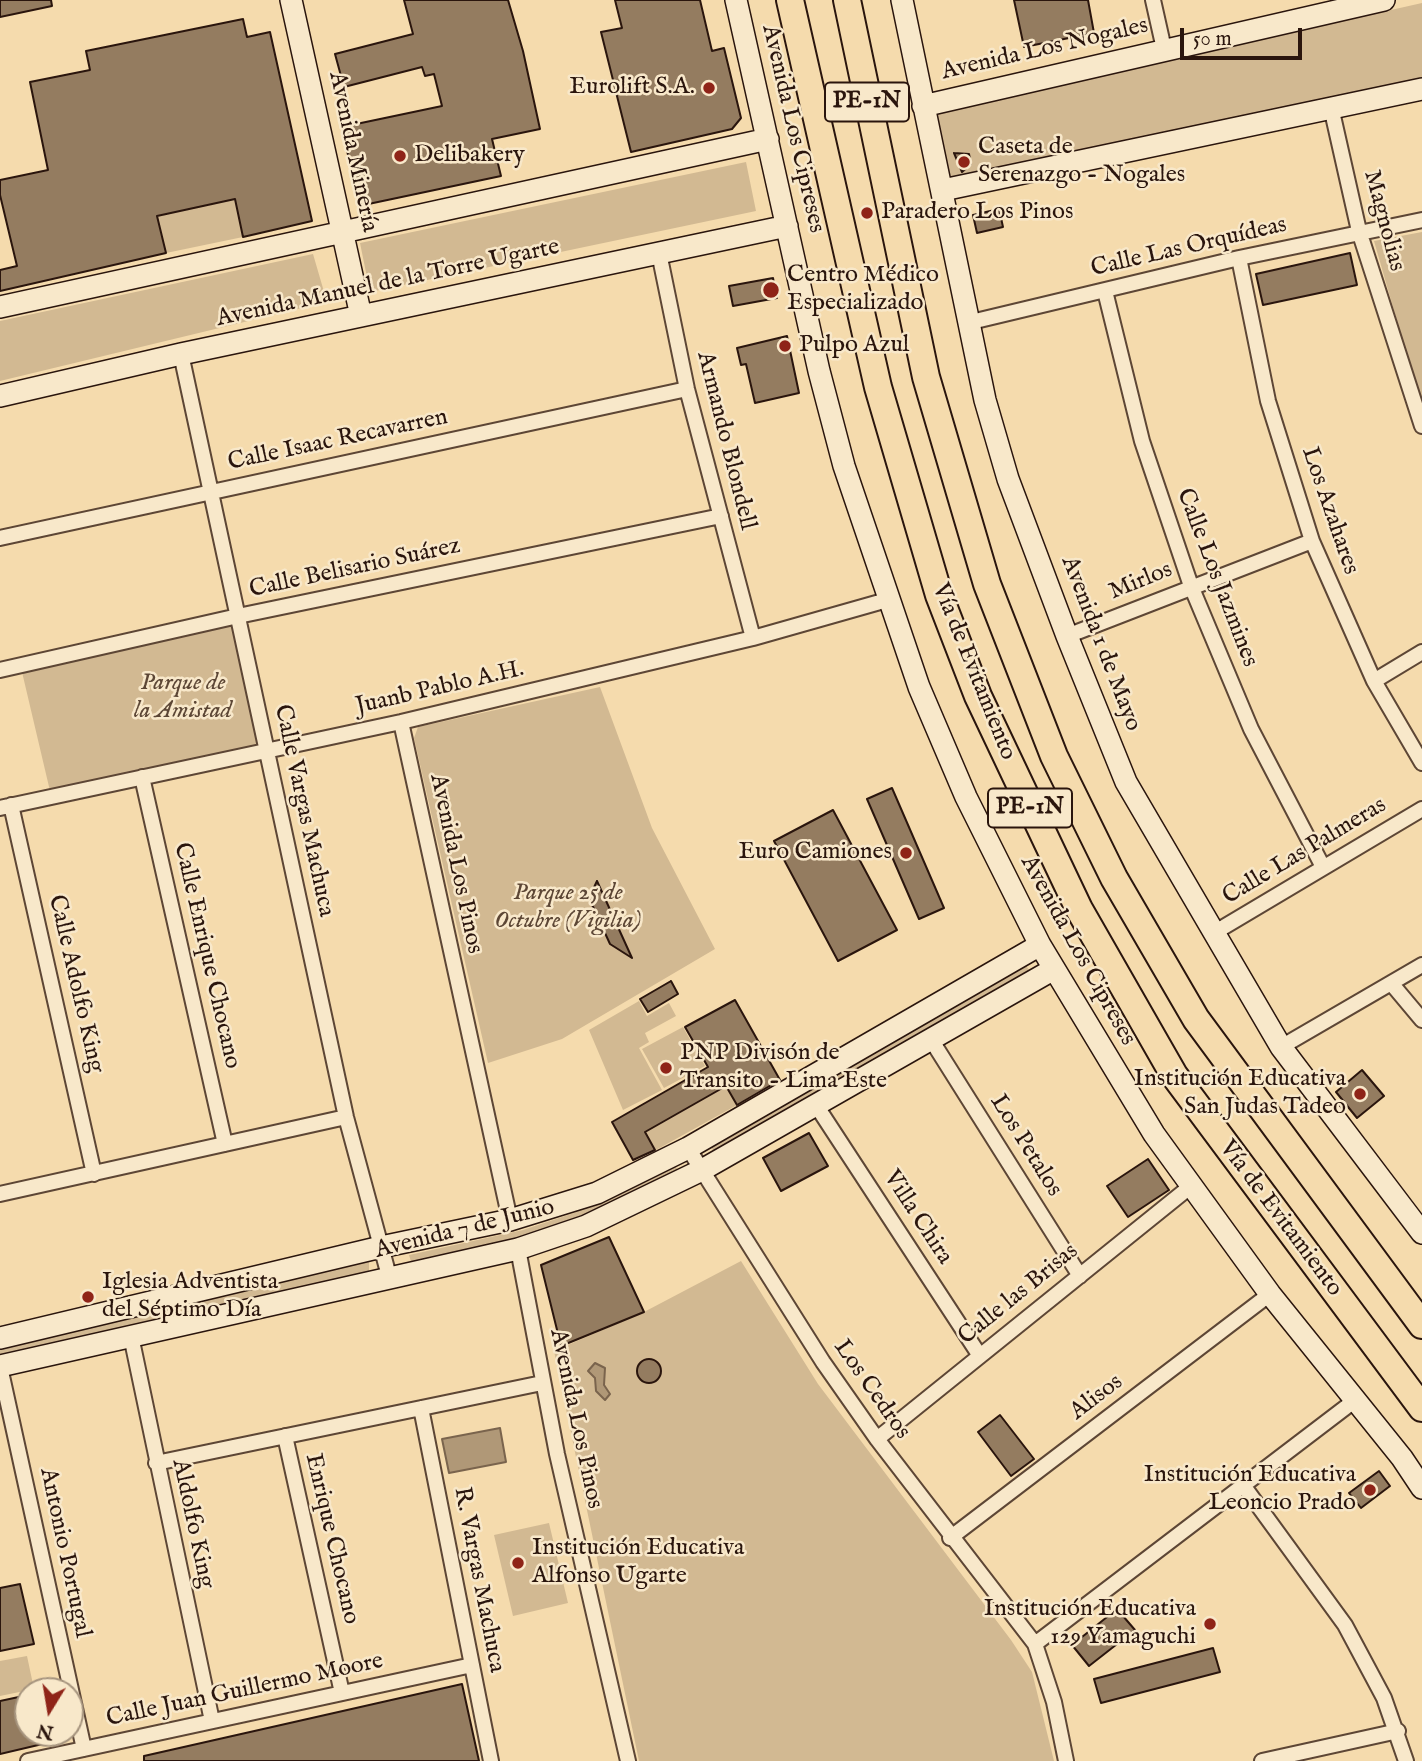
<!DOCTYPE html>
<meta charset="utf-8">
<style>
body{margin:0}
#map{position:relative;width:1422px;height:1761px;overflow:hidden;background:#f5dbad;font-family:"IM FELL English",serif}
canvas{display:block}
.north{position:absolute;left:14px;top:1677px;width:70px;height:70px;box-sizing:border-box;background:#f8e8ca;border:2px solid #a6947e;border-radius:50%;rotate:191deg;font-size:19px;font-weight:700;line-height:28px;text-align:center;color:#2a150d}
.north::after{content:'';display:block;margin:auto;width:24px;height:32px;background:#8f2418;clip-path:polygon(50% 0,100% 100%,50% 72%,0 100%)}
.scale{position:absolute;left:1180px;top:28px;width:122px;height:32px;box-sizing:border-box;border:4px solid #2a150d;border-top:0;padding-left:9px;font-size:21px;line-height:24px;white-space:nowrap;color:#2a150d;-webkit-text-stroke:5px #f8e8ca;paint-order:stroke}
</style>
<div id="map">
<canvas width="1422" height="1761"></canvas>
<div class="north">N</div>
<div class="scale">50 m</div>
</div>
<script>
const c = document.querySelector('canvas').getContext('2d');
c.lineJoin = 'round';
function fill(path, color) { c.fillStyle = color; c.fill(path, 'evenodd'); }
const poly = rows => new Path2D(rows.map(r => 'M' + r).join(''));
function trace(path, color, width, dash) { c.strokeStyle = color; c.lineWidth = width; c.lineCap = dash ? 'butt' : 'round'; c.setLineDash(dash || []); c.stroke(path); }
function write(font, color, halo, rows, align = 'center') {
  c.font = font + ' "IM FELL English",serif'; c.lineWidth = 5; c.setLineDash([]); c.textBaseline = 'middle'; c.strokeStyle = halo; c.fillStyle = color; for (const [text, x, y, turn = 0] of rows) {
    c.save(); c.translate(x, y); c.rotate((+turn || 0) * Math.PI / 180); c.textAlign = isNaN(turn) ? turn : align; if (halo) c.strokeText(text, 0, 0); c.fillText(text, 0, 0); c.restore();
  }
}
fill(poly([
 [1422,3,1422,81,949,183,934,113],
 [746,162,756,211,370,292,360,243],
 [235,199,243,237,166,253,157,216],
 [1422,232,1422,408,1374,241],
 [313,254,327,302,0,381,0,321],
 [235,621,261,742,255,747,50,791,22,672],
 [600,687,652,828,715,949,562,1039,488,1063,414,738,418,727],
 [1023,961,1031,973,716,1155,709,1144],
 [639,1001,647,1016,669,1003,676,1016,645,1033,649,1042,639,1048,662,1090,623,1110,589,1030],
 [683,1027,705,1066,664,1088,642,1049],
 [726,1086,737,1105,656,1150,645,1132],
 [674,1164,680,1173,652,1188,527,1239,412,1265,409,1255,523,1230,574,1213],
 [365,1259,369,1262,369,1272,0,1359,0,1345],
 [741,1261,818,1384,1011,1640,1032,1672,1054,1761,639,1761,554,1351,644,1312],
 [549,1523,568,1603,513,1616,494,1535],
 [27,1656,34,1689,0,1696,0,1661]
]), '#d2b992');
const water = poly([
 [595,1363,605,1368,604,1385,610,1394,605,1400,596,1391,595,1378,588,1371,595,1363],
 [500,1428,506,1462,449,1473,442,1439,500,1428]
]);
fill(water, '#b09877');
trace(water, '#7a644d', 2);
const building = poly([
 [0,0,51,0,52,6,0,17,0,0],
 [404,0,508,0,523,51,540,129,492,139,501,176,359,206,342,127,442,106,434,74,425,76,422,67,344,87,335,54,413,34,404,0],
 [615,0,700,0,712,51,724,48,741,118,732,129,631,152,601,32,622,28,615,0],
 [1014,0,1088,0,1094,33,1024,47,1014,0],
 [243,19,247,37,270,32,312,221,243,237,235,199,157,216,166,253,0,291,0,270,17,266,0,195,0,180,48,170,30,82,90,70,86,51,243,19],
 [954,153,969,154,971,164,962,172,954,153],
 [999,209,1003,227,977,233,973,215,999,209],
 [1350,253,1357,285,1263,305,1256,274,1350,253],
 [773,278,777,298,733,306,729,286,773,278],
 [787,336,799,393,755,403,746,364,741,365,737,348,787,336],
 [892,788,944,908,919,919,867,799,892,788],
 [833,810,897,930,838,961,774,841,833,810],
 [597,881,632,958,610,944,589,898,597,881],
 [671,981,678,994,648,1012,640,999,671,981],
 [735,1000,780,1080,737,1105,726,1086,645,1132,655,1150,633,1160,612,1122,708,1067,685,1027,735,1000],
 [1362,1070,1384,1096,1357,1118,1336,1092,1362,1070],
 [809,1133,828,1166,781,1191,763,1158,809,1133],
 [1148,1159,1169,1190,1128,1217,1107,1186,1148,1159],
 [609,1237,644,1312,561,1346,541,1265,609,1237],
 '637 1371a12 12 0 1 1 24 0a12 12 0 1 1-24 0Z',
 [1000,1415,1034,1459,1011,1476,978,1432,1000,1415],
 [1379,1471,1390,1486,1361,1508,1349,1493,1379,1471],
 [20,1584,34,1644,0,1651,0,1588,20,1584],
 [1117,1609,1135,1630,1089,1666,1072,1645,1117,1609],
 [1213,1648,1220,1672,1101,1703,1094,1679,1213,1648],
 [462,1684,479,1761,144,1761,144,1756,462,1684],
 [28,1695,28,1733,68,1733,68,1738,0,1754,0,1701,28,1695]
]);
fill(building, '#947c60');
trace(building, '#2a150d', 2);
const street = poly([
 [1153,0,1164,49],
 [1331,107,1359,231,1422,426],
 [659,253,687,389,753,638],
 [1239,258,1268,401,1312,541,1374,681,1422,763],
 [1105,291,1142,441,1191,586,1251,729,1323,867],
 [967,323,1239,258,1422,220],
 [181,354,346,1117,389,1276],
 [0,538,687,389],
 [1067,636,1312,541],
 [0,670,238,616,721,516],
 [1374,681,1422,652],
 [401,722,510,1220],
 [142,777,225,1144],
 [11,805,94,1174],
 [0,808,401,722,753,638,887,600],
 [1212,934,1422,809],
 [1391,983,1422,1020],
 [932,1041,1080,1276],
 [1281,1047,1422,965],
 [816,1105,980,1356],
 [688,1148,823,1362,877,1439,1035,1644,1054,1702,1066,1761],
 [0,1194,346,1117],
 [518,1249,557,1454,628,1761],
 [131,1336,212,1721],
 [0,1367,84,1749],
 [421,1408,491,1761],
 [285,1436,342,1693],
 [877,1439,1191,1186],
 [156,1463,542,1383],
 [1243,1485,1345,1625,1384,1698,1406,1761],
 [950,1538,1270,1294],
 [1035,1644,1354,1401],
 [28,1761,472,1665],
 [1262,1761,1398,1731]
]);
const secondary = poly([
 [291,0,361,316],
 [736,0,819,371,844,466,919,687,966,797,1040,945,1154,1134,1270,1294,1402,1458,1422,1488],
 [902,0,985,400,1008,479,1067,636,1126,782,1281,1047,1422,1233],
 [923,106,1384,0],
 [943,190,1422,89],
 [0,307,768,139],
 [0,396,181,354,787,226],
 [0,1338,381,1247,510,1220,597,1193,688,1148,1040,945],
 [0,1366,518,1249,586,1226,702,1170,1054,969]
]);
const highway = poly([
 [790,0,878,387,939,595,978,696,1079,909,1174,1075,1422,1408],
 [847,0,926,377,987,584,1054,756,1114,878,1196,1019,1422,1325]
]);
trace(street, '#5d4635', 18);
trace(secondary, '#2a150d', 24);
trace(highway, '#2a150d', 30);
trace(street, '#f8e8ca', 14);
trace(secondary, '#f8e8ca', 21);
trace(highway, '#f5dbad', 26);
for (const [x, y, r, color] of [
 [709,88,7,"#8f2418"],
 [400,156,7,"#8f2418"],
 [964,162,7,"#8f2418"],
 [867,213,7,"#8f2418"],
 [771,290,9,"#8f2418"],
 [785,346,7,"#8f2418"],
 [906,853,7,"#8f2418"],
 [666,1068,7,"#8f2418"],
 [1360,1094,7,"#8f2418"],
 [88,1297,7,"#8f2418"],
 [1370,1490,7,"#8f2418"],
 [518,1563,7,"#8f2418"],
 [1210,1624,7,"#8f2418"]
]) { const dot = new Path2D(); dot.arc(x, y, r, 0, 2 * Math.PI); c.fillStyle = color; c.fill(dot); trace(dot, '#f8e8ca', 2.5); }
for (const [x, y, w] of [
 [867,102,84],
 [1030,808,84]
]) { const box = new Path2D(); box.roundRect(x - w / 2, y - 19.5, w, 39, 5); c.fillStyle = '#f8e8ca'; c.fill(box); trace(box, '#2a150d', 2); }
write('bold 23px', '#2a150d', null, [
 ["PE-1N",867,102],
 ["PE-1N",1030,808]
]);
write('24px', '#2a150d', '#f8e8ca', [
 ["Avenida Los Nogales",1045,50,-13],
 ["Avenida Los Cipreses",792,129,77],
 ["Avenida Minería",352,152,78],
 ["Magnolias",1383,221,75],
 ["Calle Las Orquídeas",1189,248,-13],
 ["Avenida Manuel de la Torre Ugarte",388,284,-12],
 ["Calle Isaac Recavarren",338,441,-12],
 ["Armando Blondell",725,441,76],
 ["Los Azahares",1329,511,71],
 ["Calle Belisario Suárez",355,569,-12],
 ["Calle Los Jazmines",1216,578,69],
 ["Mirlos",1141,582,-22],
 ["Avenida 1 de Mayo",1100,644,69],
 ["Vía de Evitamiento",973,672,68],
 ["Juanb Pablo A.H.",440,689,-13],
 ["Calle Vargas Machuca",303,811,78],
 ["Calle Las Palmeras",1305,852,-31],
 ["Avenida Los Pinos",455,864,78],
 ["Avenida Los Cipreses",1077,951,61],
 ["Calle Enrique Chocano",206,956,77],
 ["Calle Adolfo King",75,984,77],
 ["Los Petalos",1025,1146,58],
 ["Villa Chira",917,1218,57],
 ["Vía de Evitamiento",1280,1219,53],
 ["Avenida 7 de Junio",465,1230,-14],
 ["Calle las Brisas",1019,1295,-39],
 ["Los Cedros",871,1390,55],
 ["Alisos",1097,1398,-37],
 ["Avenida Los Pinos",575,1419,78],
 ["Aldolfo King",192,1524,78],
 ["Enrique Chocano",331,1539,77],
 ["Antonio Portugal",64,1553,78],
 ["R. Vargas Machuca",478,1580,79],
 ["Calle Juan Guillermo Moore",245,1691,-12]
]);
write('24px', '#2a150d', '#f8e8ca', [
 ["Eurolift S.A.",695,88,"right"],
 ["Caseta de",978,148],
 ["Serenazgo - Nogales",978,176],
 ["Delibakery",414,156],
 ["Paradero Los Pinos",881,213],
 ["Centro Médico",787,276],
 ["Especializado",787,304],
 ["Pulpo Azul",799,346],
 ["Euro Camiones",892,853,"right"],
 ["PNP Divisón de",680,1054],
 ["Transito - Lima Este",680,1082],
 ["Institución Educativa",1346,1080,"right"],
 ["San Judas Tadeo",1346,1108,"right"],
 ["Iglesia Adventista",102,1283],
 ["del Séptimo Día",102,1311],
 ["Institución Educativa",1356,1476,"right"],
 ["Leoncio Prado",1356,1504,"right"],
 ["Institución Educativa",532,1549],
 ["Alfonso Ugarte",532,1577],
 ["Institución Educativa",1196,1610,"right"],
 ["129 Yamaguchi",1196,1638,"right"]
], 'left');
write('italic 24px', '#5c4635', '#f8e8ca', [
 ["Parque de",183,684],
 ["la Amistad",183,712],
 ["Parque 25 de",568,894],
 ["Octubre (Vigilia)",568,922]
]);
</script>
